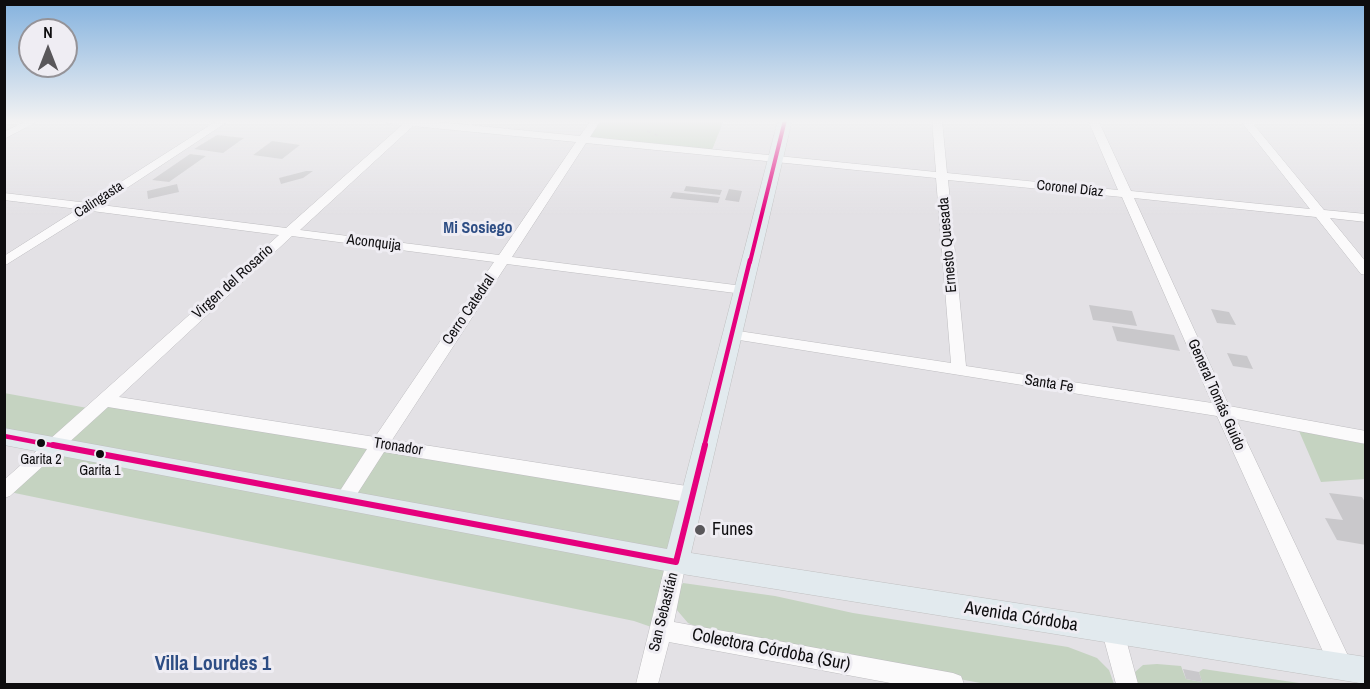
<!DOCTYPE html>
<meta charset="utf-8">
<style>
body{margin:0}
#map{position:relative;width:1370px;height:689px;overflow:hidden;background:#e3e1e5;font-family:"Archivo Narrow",sans-serif}
canvas{display:block}
.frame{position:absolute;inset:0;border:6px solid #0e0d0f;pointer-events:none}
.north{position:absolute;left:18px;top:18px;width:60px;height:60px;box-sizing:border-box;background:#efedf3;border:2px solid #959398;border-radius:50%;rotate:0deg;font-size:16px;font-weight:700;line-height:24px;text-align:center;color:#0e0d0f}
.north::after{content:'';display:block;margin:auto;width:21px;height:27px;background:#59575a;clip-path:polygon(50% 0,100% 100%,50% 72%,0 100%)}
</style>
<div id="map">
<canvas width="1370" height="689"></canvas>
<div class="frame"></div>
<div class="north">N</div>
</div>
<script>
const c = document.querySelector('canvas').getContext('2d');
c.lineJoin = 'round';
function fill(path, color) { c.fillStyle = color; c.fill(path, 'evenodd'); }
const poly = rows => new Path2D(rows.map(r => 'M' + r).join(''));
function trace(path, color, width, dash) { c.strokeStyle = color; c.lineWidth = width; c.lineCap = dash ? 'butt' : 'round'; c.setLineDash(dash || []); c.stroke(path); }
function write(font, color, halo, rows, align = 'center') {
  c.font = font + ' "Archivo Narrow",sans-serif'; c.lineWidth = 6; c.setLineDash([]); c.textBaseline = 'middle'; c.strokeStyle = halo; c.fillStyle = color; for (const [text, x, y, turn = 0] of rows) {
    c.save(); c.translate(x, y); c.rotate((+turn || 0) * Math.PI / 180); c.textAlign = isNaN(turn) ? turn : align; if (halo) c.strokeText(text, 0, 0); c.fillText(text, 0, 0); c.restore();
  }
}
fill(poly([
 [601,120,724,120,712,150,590,137],
 [4,393,93,409,103,400,693,495,660,630,634,621,5,491,54,446,5,436],
 [1299,431,1365,444,1365,479,1321,482],
 [683,583,775,596,853,613,1068,647,1097,658,1109,670,1114,684,986,684,715,634,688,623,676,609,677,593],
 [1157,664,1181,666,1186,679,1202,682,1199,672,1203,669,1306,684,1137,684,1135,672,1143,665]
]), '#c5d3c1');
fill(poly([
 [217,135,244,138,223,153,194,149],
 [272,141,287,143,300,145,282,159,253,155],
 [190,154,206,156,169,182,152,180],
 [306,171,313,171,303,178,281,184,279,178],
 [177,184,179,192,148,199,147,191],
 [686,186,722,190,720,195,684,191],
 [729,189,742,191,739,202,725,200],
 [673,192,720,197,718,203,670,198],
 [1089,305,1132,311,1137,326,1093,320],
 [1211,309,1229,312,1236,325,1217,323],
 [1112,326,1174,335,1180,351,1117,341],
 [1227,353,1247,356,1253,369,1233,366],
 [1329,493,1362,497,1366,504,1366,545,1337,540,1325,518,1343,520],
 [1183,669,1199,672,1202,682,1186,679]
]), '#c9c8cb');
const minor = poly([
 [28,120,40,120,4,139,4,132,28,120],
 [218,120,230,120,101,205,286,228,402,125,387,123,382,120,418,120,580,136,591,120,601,120,590,137,936,172,932,120,942,120,947,173,1118,190,1088,120,1098,120,1131,191,1310,209,1240,120,1250,120,1324,210,1366,214,1366,222,1330,218,1366,262,1366,275,1361,274,1316,217,1134,198,1229,406,1366,431,1366,444,1236,419,1350,660,1353,668,1350,676,1342,679,1334,676,1217,416,727,338,725,335,732,330,951,363,936,178,586,143,512,257,743,286,750,290,743,294,507,264,392,440,693,487,699,490,702,495,699,500,693,503,384,452,350,505,343,508,336,505,334,500,367,449,108,407,10,496,4,498,4,480,279,235,92,211,4,266,4,256,78,209,4,200,4,193,88,203,218,120],
 [413,126,576,142,499,255,300,230,413,126],
 [948,180,1122,197,1212,403,966,366,948,180],
 [292,236,494,262,375,437,119,397,292,236],
 [676,553,683,556,686,562,674,622,953,673,961,676,964,684,896,684,669,642,658,684,636,684,666,562,669,556,676,553],
 [1113,622,1121,625,1124,632,1138,684,1116,684,1102,632,1105,625,1113,622]
]);
const major = poly([
 [778,120,792,120,691,553,1366,657,1366,684,676,573,4,445,4,428,667,549,778,120]
]);
trace(minor, '#bebdc0', 1);
trace(major, '#c0c0c1', 1);
trace(poly([
 [647,131,659,136]
]), '#c2c2c3', 1.5, [4, 4]);
fill(minor, '#fbfafb');
fill(major, '#e2eaee');
trace(poly([
 [750,262,785,120]
]), '#e5007d', 4);
trace(poly([
 [4,436,61,447],
 [704,447,750,260]
]), '#e5007d', 4.5);
trace(poly([
 [53,445,676,562,705,445]
]), '#e5007d', 6);
const sky = c.createLinearGradient(0, 0, 0, 216);
sky.addColorStop(0, '#84b2de');
sky.addColorStop(0.56, '#f2f2f3');
sky.addColorStop(1, '#f2f2f300');
c.fillStyle = sky;
c.fillRect(0, 0, 1370, 216);
for (const [x, y, r, color] of [
 [41,443,5,"#0e0d0f"],
 [100,454,5,"#0e0d0f"],
 [700,530,6,"#59575a"]
]) { const dot = new Path2D(); dot.arc(x, y, r, 0, 2 * Math.PI); c.fillStyle = color; c.fill(dot); trace(dot, '#efedf3', 2); }
write('14px', '#0e0d0f', '#efedf3', [
 ["Coronel Díaz",1070,189,6],
 ["Calingasta",99,200,-33]
]);
write('14px', '#0e0d0f', '#efedf3', [
 ["Garita 2",41,460],
 ["Garita 1",100,471]
]);
write('15px', '#0e0d0f', '#efedf3', [
 ["Aconquija",374,243,7],
 ["Ernesto Quesada",948,245,-95],
 ["Virgen del Rosario",233,282,-42],
 ["Cerro Catedral",469,310,-56],
 ["Santa Fe",1049,384,9],
 ["General Tomás Guido",1216,395,66],
 ["Tronador",398,447,9],
 ["San Sebastián",664,612,-76]
]);
write('bold 16px', '#2d4d84', '#efedf3', [
 ["Mi Sosiego",478,229]
]);
write('18px', '#0e0d0f', '#efedf3', [
 ["Funes",712,530]
], 'left');
write('18px', '#0e0d0f', '#efedf3', [
 ["Avenida Córdoba",1021,617,9],
 ["Colectora Córdoba (Sur)",771,650,11]
]);
write('bold 20px', '#2d4d84', '#efedf3', [
 ["Villa Lourdes 1",213,665]
]);
</script>
